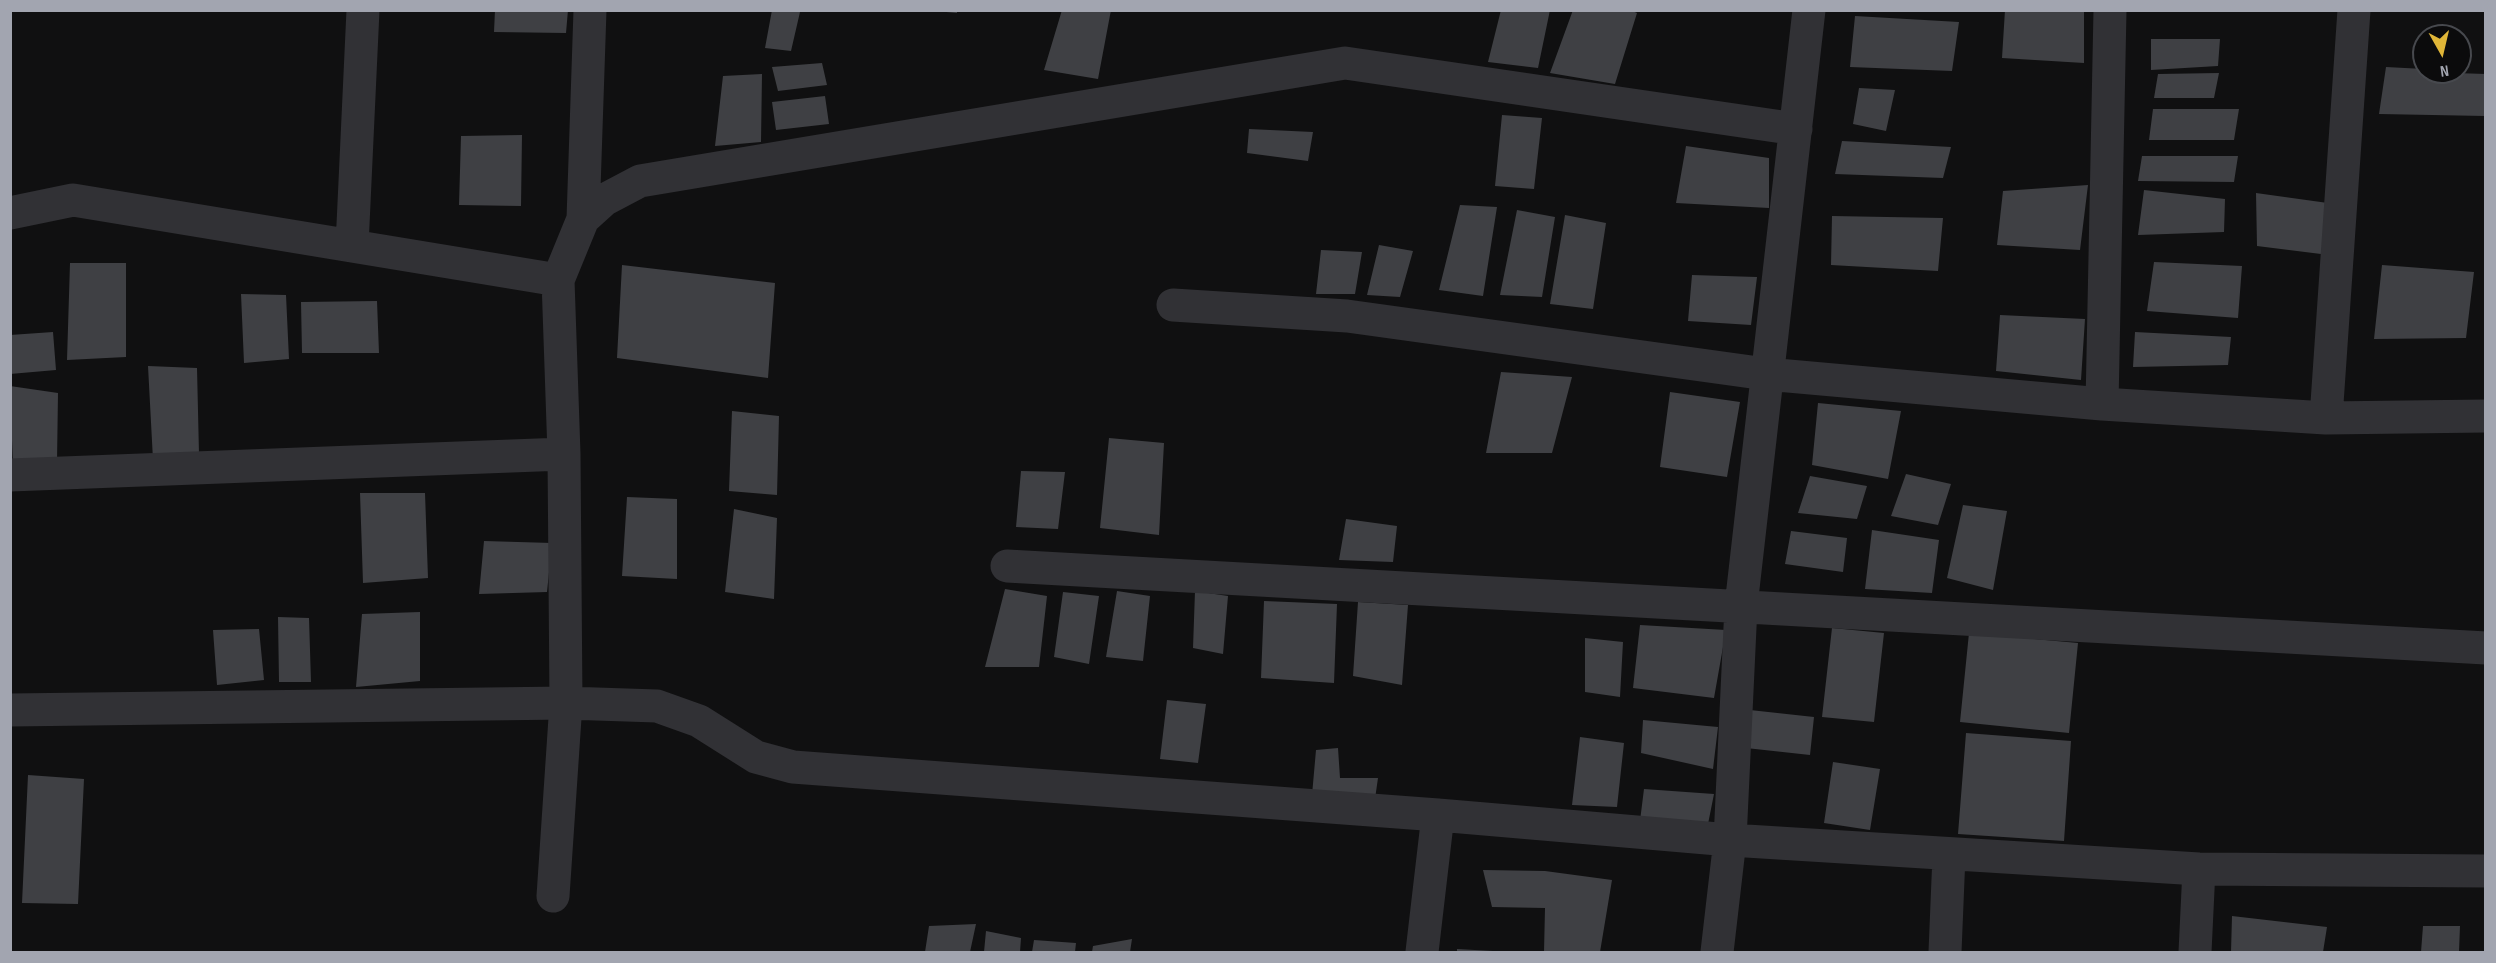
<!DOCTYPE html>
<style>
body{margin:0}
#map{position:relative;width:2496px;height:963px;overflow:hidden;background:#101011;font-family:"Sofia Sans Condensed",sans-serif}
canvas{display:block}
.frame{position:absolute;inset:0;border:12px solid #a2a5b0;pointer-events:none}
.north{position:absolute;left:2412px;top:24px;width:60px;height:60px;box-sizing:border-box;background:#0b0b0c;border:2px solid #47494e;border-radius:50%;rotate:172deg;font-size:16px;font-weight:700;line-height:24px;text-align:center;color:#a2a5b0}
.north::after{content:'';display:block;margin:auto;width:21px;height:27px;background:#e0b638;clip-path:polygon(50% 0,100% 100%,50% 72%,0 100%)}
</style>
<div id="map">
<canvas width="2496" height="963"></canvas>
<div class="frame"></div>
<div class="north">N</div>
</div>
<script>
const c = document.querySelector('canvas').getContext('2d');
c.lineJoin = 'round';
function fill(path, color) { c.fillStyle = color; c.fill(path, 'evenodd'); }
const poly = rows => new Path2D(rows.map(r => 'M' + r).join(''));
function trace(path, color, width, dash) { c.strokeStyle = color; c.lineWidth = width; c.lineCap = dash ? 'butt' : 'round'; c.setLineDash(dash || []); c.stroke(path); }
fill(poly([
 [495,10,568,10,566,33,494,32],
 [772,10,800,12,791,51,765,48],
 [925,10,957,10,957,13],
 [1062,10,1111,10,1098,79,1044,70],
 [1501,10,1550,10,1538,68,1488,62],
 [1573,10,1630,10,1637,13,1615,84,1550,73],
 [2005,10,2084,10,2084,63,2002,58],
 [1855,16,1959,22,1952,71,1850,67],
 [2151,39,2220,39,2218,66,2151,70],
 [822,63,827,85,778,91,772,67],
 [2386,67,2424,69,2424,72,2486,74,2485,116,2379,114],
 [2219,73,2214,98,2154,98,2158,74],
 [762,74,761,142,715,146,723,76],
 [1859,88,1895,90,1886,131,1853,124],
 [825,96,829,124,776,130,772,102],
 [2153,109,2239,109,2234,140,2149,140],
 [1502,115,1542,118,1534,189,1495,186],
 [1249,129,1313,132,1308,161,1247,153],
 [522,135,521,206,459,205,461,136],
 [1842,141,1951,147,1943,178,1835,174],
 [1686,146,1769,158,1769,208,1676,203],
 [2142,156,2238,156,2234,182,2138,181],
 [2088,185,2080,250,1997,245,2003,191],
 [2144,190,2225,199,2224,232,2138,235],
 [2256,193,2335,204,2329,255,2257,246],
 [1460,205,1497,207,1483,296,1439,290],
 [1517,210,1555,217,1542,297,1500,295],
 [1565,215,1606,223,1593,309,1550,304],
 [1832,216,1943,218,1938,271,1831,265],
 [1379,245,1413,251,1400,297,1367,295],
 [1321,250,1362,252,1355,294,1316,294],
 [2154,262,2242,266,2238,318,2147,311],
 [70,263,126,263,126,357,67,360],
 [622,265,775,283,768,378,617,358],
 [2382,265,2474,272,2466,338,2374,339],
 [1692,275,1757,277,1751,325,1688,321],
 [241,294,286,295,289,359,244,363],
 [377,301,379,353,302,353,301,302],
 [2000,315,2085,319,2081,380,1996,371],
 [53,332,56,370,10,374,10,335],
 [2135,332,2231,337,2228,365,2133,367],
 [148,366,197,368,199,454,153,460],
 [1501,372,1572,377,1552,453,1486,453],
 [10,386,58,393,57,462,13,468],
 [1670,392,1740,402,1727,477,1660,467],
 [1818,403,1901,411,1888,479,1812,465],
 [732,411,779,416,777,495,729,491],
 [1109,438,1164,443,1159,535,1100,528],
 [1021,471,1065,472,1058,529,1016,527],
 [1906,474,1951,484,1938,525,1891,516],
 [1810,476,1867,486,1857,519,1798,513],
 [360,493,425,493,428,578,363,583],
 [627,497,677,499,677,579,622,576],
 [1963,505,2007,511,1993,590,1947,578],
 [734,509,777,518,774,599,725,592],
 [1346,519,1397,526,1393,562,1339,560],
 [1872,530,1939,540,1932,593,1865,589],
 [1791,531,1847,538,1843,572,1785,564],
 [484,541,552,543,547,592,479,594],
 [1005,589,1047,596,1039,667,985,667],
 [1117,591,1150,596,1143,661,1106,657],
 [1195,591,1228,596,1223,654,1193,648],
 [1063,592,1099,596,1089,664,1054,657],
 [1264,601,1337,604,1334,683,1261,678],
 [1358,602,1408,605,1402,685,1353,676],
 [420,612,420,681,356,687,362,614],
 [278,617,309,618,311,682,279,682],
 [1640,625,1726,630,1714,698,1633,688],
 [1832,628,1884,633,1874,722,1822,717],
 [259,629,264,680,217,685,213,630],
 [1969,633,2078,643,2069,733,1960,722],
 [1585,638,1623,642,1620,697,1585,692],
 [1167,700,1206,704,1198,763,1160,759],
 [1750,710,1814,717,1810,755,1746,748],
 [1643,720,1718,727,1713,769,1641,753],
 [1966,733,2071,741,2064,841,1958,834],
 [1580,737,1624,743,1617,807,1572,805],
 [1338,748,1340,778,1378,778,1375,799,1312,795,1316,750],
 [1833,762,1880,769,1870,830,1824,823],
 [28,775,84,779,78,904,22,903],
 [1644,789,1714,794,1706,834,1639,829],
 [1483,870,1545,871,1612,880,1600,952,1544,952,1545,908,1492,907],
 [2232,916,2327,927,2323,952,2231,952],
 [976,924,970,952,925,952,929,926],
 [2423,926,2460,926,2459,952,2421,952],
 [986,931,1021,938,1020,952,984,952],
 [1132,939,1130,952,1092,952,1093,946],
 [1034,940,1076,943,1075,952,1032,952],
 [1457,949,1493,951,1493,952,1457,952]
]), '#3f4044');
trace(poly([
 [10,213,73,200,558,280],
 [583,219,590,10],
 [352,246,363,10],
 [1173,305,1347,316,1766,374,2102,404,2326,418,2486,416],
 [2102,404,2110,10],
 [2326,418,2354,10],
 [10,475,564,454],
 [1007,566,2486,648],
 [10,710,566,703,657,706,699,721,756,757,793,767,1438,815,1730,840,1741,606,1809,10],
 [553,896,566,703,564,454,558,280,583,219,604,200,640,181,1345,63,1796,129],
 [1422,952,1438,815],
 [1717,952,1730,840,2199,869,2486,871],
 [1945,952,1949,855],
 [2195,952,2199,869]
]), '#313135', 33);
</script>
